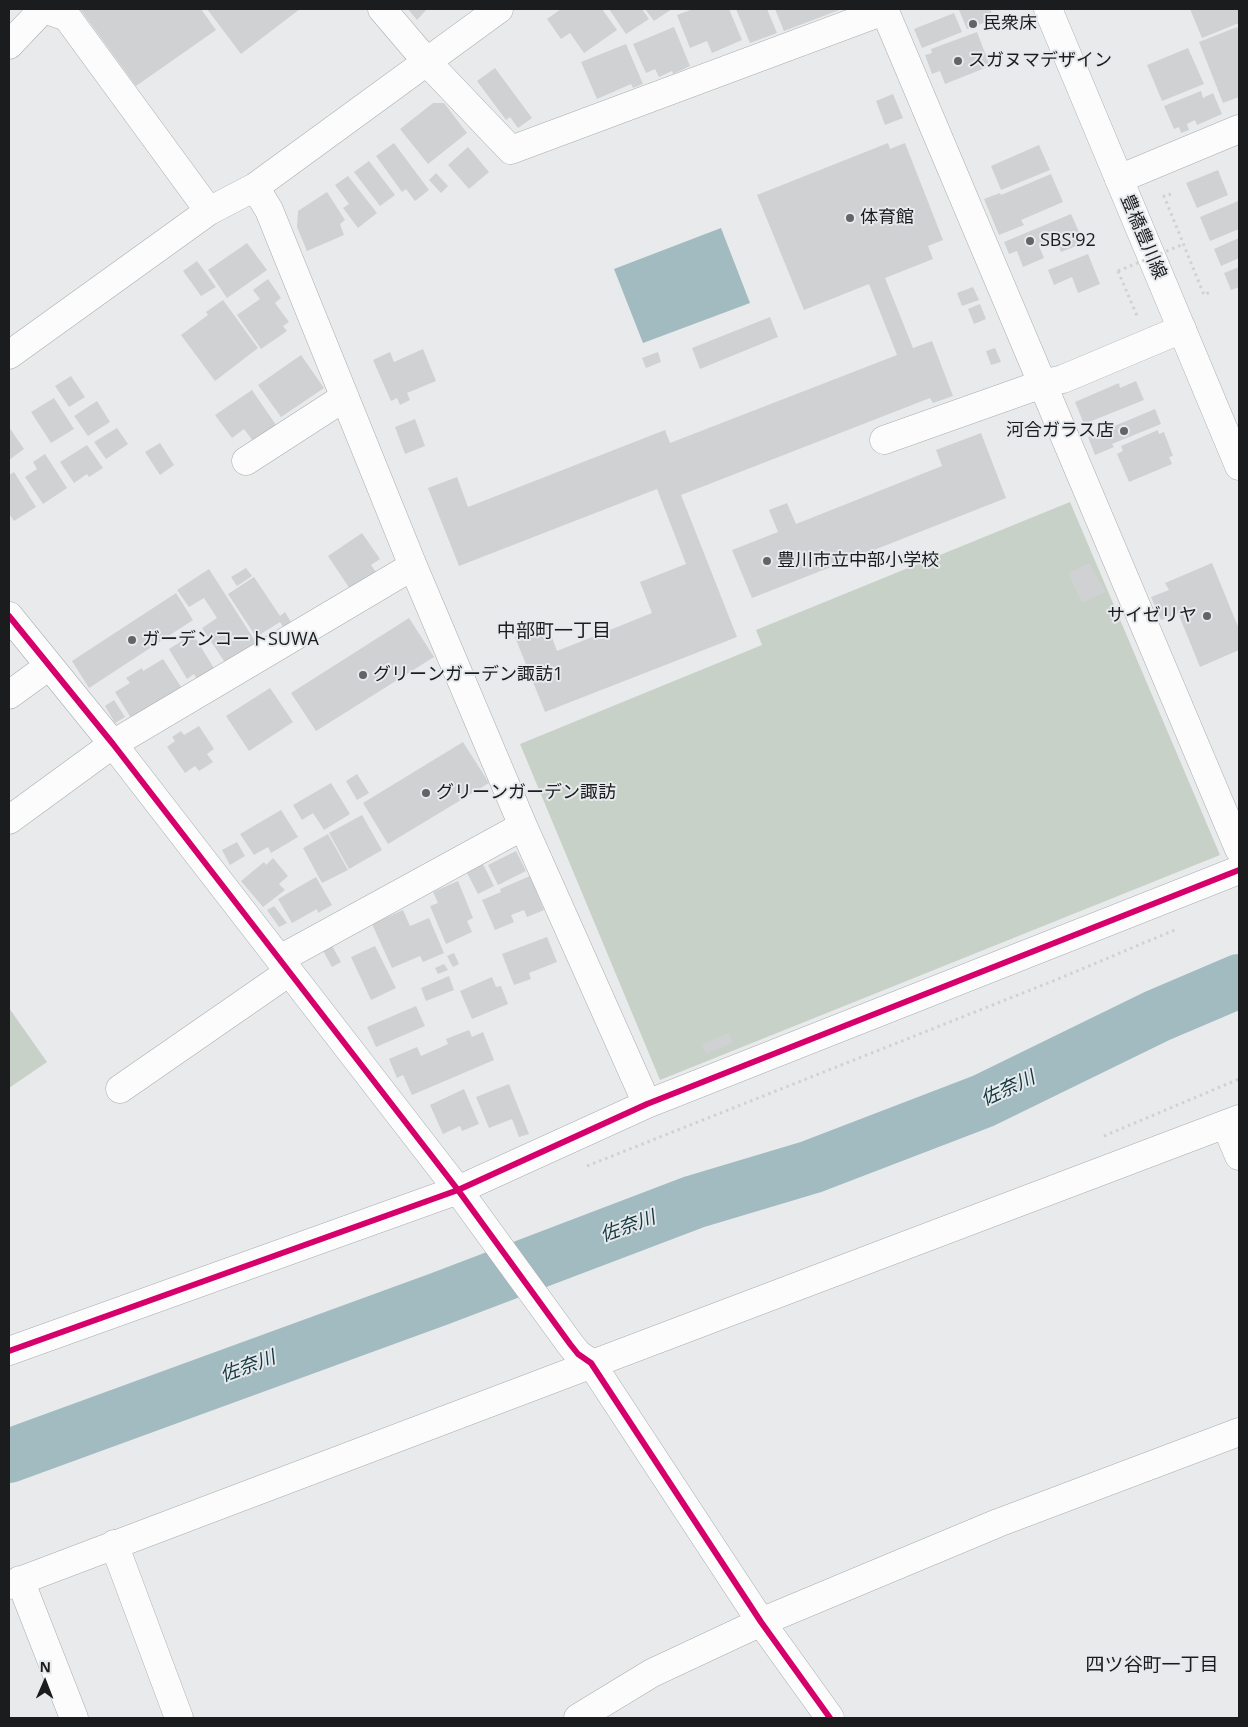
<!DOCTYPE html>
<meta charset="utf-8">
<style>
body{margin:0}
#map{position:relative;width:1248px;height:1727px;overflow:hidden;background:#e8eaec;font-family:"Open Sans",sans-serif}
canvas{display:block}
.frame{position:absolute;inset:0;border:10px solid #1b1c1d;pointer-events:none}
.north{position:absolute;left:20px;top:1657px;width:50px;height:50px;-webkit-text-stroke:4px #e7eaed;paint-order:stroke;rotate:1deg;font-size:14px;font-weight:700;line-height:20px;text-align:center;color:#1b1c1d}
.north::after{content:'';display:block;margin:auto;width:18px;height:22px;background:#1b1c1d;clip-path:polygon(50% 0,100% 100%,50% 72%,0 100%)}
</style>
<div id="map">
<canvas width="1248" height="1727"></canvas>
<div class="frame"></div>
<div class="north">N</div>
</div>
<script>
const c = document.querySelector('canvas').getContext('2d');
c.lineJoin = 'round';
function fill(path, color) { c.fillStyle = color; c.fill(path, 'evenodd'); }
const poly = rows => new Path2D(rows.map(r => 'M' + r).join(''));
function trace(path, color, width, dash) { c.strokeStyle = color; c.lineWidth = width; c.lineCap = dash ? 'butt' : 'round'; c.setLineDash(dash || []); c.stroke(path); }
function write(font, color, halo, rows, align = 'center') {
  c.font = font + ' "Open Sans","Noto Sans JP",sans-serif'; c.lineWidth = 4; c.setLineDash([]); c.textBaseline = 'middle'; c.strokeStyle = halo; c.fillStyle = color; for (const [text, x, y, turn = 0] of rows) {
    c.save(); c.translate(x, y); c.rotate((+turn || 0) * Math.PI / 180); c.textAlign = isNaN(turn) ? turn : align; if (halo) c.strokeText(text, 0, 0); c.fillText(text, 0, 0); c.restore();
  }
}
fill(poly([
 [1070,502,1220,855,660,1080,520,744,762,645,756,630],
 [9,1008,47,1062,9,1088]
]), '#c8d1c7');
fill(poly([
 [721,228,750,303,643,343,614,269]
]), '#a1bbc1');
trace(poly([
 [9,1456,439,1299,694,1202,811,1167,983,1101,1157,1016,1239,981]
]), '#a1bbc1', 54);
fill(poly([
 [80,9,201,9,216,30,136,86],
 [207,9,300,9,241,54],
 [408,9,427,9,417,20],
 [561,9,602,9,617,30,584,53,570,33,561,39,547,19],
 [609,9,642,9,649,19,626,34],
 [645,9,672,9,654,21],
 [693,9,729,9,742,40,712,53,707,41,690,48,677,15],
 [736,9,767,9,777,33,750,43],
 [775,9,842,9,784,31],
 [963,9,990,9,994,19,967,29,959,10],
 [1190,9,1238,9,1239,23,1202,38],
 [954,13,962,32,922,48,914,29],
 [674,27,690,66,673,74,672,71,659,77,655,69,646,73,633,44],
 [1237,27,1239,32,1239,97,1223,103,1199,42],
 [977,32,990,66,945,84,940,71,932,74,925,55,932,53,931,49],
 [626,44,643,84,633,88,631,84,597,99,581,62],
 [1188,48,1204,84,1162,101,1147,65],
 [495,68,532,118,518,128,510,117,506,120,477,81],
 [1201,91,1203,98,1213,93,1222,114,1197,125,1195,120,1187,124,1189,130,1181,133,1179,127,1174,129,1164,106],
 [893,94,903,118,885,125,876,101],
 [433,103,444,103,467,133,428,164,400,129],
 [394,143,429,190,415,201,406,189,402,192,376,156],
 [888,143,890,149,905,143,943,240,928,246,933,259,885,278,913,348,932,341,953,396,933,403,930,398,681,495,737,637,545,712,515,637,547,624,557,651,652,613,640,582,686,564,657,489,459,566,428,488,457,477,468,507,665,430,670,443,897,355,869,284,804,310,757,195],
 [1039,145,1050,170,1001,190,991,166],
 [468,147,489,172,469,189,448,165],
 [369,161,395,195,380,206,354,172],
 [1218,170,1228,195,1197,208,1186,183],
 [436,173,448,186,441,193,429,180],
 [1051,174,1063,202,1021,220,1024,225,999,235,984,199,1000,193,1001,195],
 [348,176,377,213,358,228,343,208,349,204,335,185],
 [327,192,345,220,340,224,344,235,307,251,297,227,298,211],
 [1238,201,1239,205,1239,229,1210,241,1200,217],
 [1071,214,1084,243,1061,252,1056,239,1039,246,1044,258,1023,267,1017,251,1009,254,1004,242],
 [1239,238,1239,258,1221,266,1214,249],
 [247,243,267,270,227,298,208,270],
 [1088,254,1100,284,1078,293,1072,277,1054,285,1048,270],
 [197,261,216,287,201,296,183,271],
 [1239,267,1239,287,1231,290,1224,273],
 [268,279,281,298,275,303,289,322,283,326,287,331,261,349,237,315,260,299,253,290],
 [973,287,979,300,962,306,957,293],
 [223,300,258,348,215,381,181,335,208,315,206,312],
 [980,304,986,319,974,324,968,309],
 [770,317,778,337,700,369,692,348],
 [995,348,1001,362,991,365,986,351],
 [423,349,436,381,407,393,410,400,400,405,397,398,391,401,373,360,390,352,394,362],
 [658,352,661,362,646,368,642,358],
 [301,355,324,388,281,417,258,385],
 [71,376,85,397,69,407,55,386],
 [1136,381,1144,400,1084,424,1075,402,1119,383,1120,388],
 [252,390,276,425,253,441,244,429,232,438,215,415],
 [54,398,74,429,51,443,31,412],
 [97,401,110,422,88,436,74,416],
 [1155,409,1161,424,1112,444,1114,447,1095,455,1088,437],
 [415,419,425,446,405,454,395,427],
 [9,427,24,449,9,460],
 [117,428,128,444,106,459,94,442],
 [1158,430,1159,434,1164,432,1173,456,1169,457,1172,464,1129,482,1117,454,1123,451,1121,446],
 [981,433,1006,498,752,598,732,550,778,532,769,510,787,503,796,524,942,466,936,450],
 [160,443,174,465,160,475,145,452],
 [87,445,103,468,89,477,87,474,74,483,60,462],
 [45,454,67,488,43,504,25,477,37,469,33,462],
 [14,472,36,507,14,521,9,514,9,475],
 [362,533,380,559,371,565,376,572,350,589,328,556],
 [1090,563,1105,592,1082,603,1068,573],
 [1212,563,1239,629,1239,650,1200,667,1178,613,1161,620,1151,597,1169,590,1165,583],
 [246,568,252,576,237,586,231,577],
 [209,569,257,644,226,664,202,628,217,618,204,598,189,607,177,590],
 [254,577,280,616,285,612,294,627,286,631,280,622,256,637,228,594],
 [176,593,193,620,89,688,72,661],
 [409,618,434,657,316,731,291,693],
 [193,634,215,670,198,681,194,674,187,679,169,649],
 [163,659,183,690,131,718,115,692,130,683,126,678,142,668,143,671],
 [270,688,293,722,249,751,226,716],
 [114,700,125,717,115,723,105,706],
 [199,726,214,749,207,754,213,762,199,771,195,766,185,773,167,747,175,741,172,737,181,731,184,735],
 [463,742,489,783,388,844,363,803],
 [357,774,369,793,357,800,346,781],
 [331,783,350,814,324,830,313,813,302,820,293,805],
 [281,810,298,837,271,853,268,847,254,855,240,834],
 [362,815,382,850,349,869,329,833],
 [328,834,348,870,322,883,303,848],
 [237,842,245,856,230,865,222,850],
 [516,851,526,871,498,885,488,865],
 [273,858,288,876,279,884,285,890,263,907,241,881,264,862,266,865],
 [483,864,494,886,478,894,467,873],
 [530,876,544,910,527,917,524,910,511,915,514,922,495,930,482,900,501,892,500,889],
 [316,877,332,905,318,913,317,909,292,923,278,899],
 [458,881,473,918,467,921,472,932,446,944,430,906,438,903,433,892],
 [274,906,287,923,279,927,267,910],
 [403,910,410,926,429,918,444,953,423,962,420,956,392,968,372,924],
 [547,937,557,962,529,973,531,979,514,985,502,954],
 [331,944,341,962,332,967,322,949],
 [375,946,396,988,371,1000,351,957],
 [454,953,459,964,453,967,447,956],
 [444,964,448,970,438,974,435,968],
 [449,976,454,990,426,1001,421,988],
 [492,977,496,987,501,986,508,1004,472,1019,460,991],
 [416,1006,425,1026,376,1047,367,1027],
 [469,1030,472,1037,483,1032,494,1060,412,1095,403,1075,397,1078,389,1059,417,1047,421,1056,448,1044,446,1039],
 [729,1033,733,1043,706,1054,702,1044],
 [509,1084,529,1134,519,1137,512,1119,489,1128,476,1097],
 [464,1089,479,1124,462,1131,460,1126,443,1134,430,1105]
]), '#d0d1d3');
const minor = poly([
 [44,9,67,17,209,211],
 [382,9,427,62,511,150,884,11],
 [884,9,1239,849],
 [9,45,43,9],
 [1119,179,1239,129],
 [255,187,269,210,413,566,523,826,647,1104],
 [9,355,209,211,255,187,499,9],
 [884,440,1042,384,1063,379,1182,329],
 [246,461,345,397],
 [9,616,113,744,458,1190,570,1344,578,1354,591,1363,761,1622,830,1718],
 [9,695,49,666],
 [9,820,113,744,413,566],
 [280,959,523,826],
 [120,1089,289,972],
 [1226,1125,1239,1156],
 [9,1351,458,1190,647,1104,1239,870],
 [114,1544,179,1718],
 [20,1580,74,1718],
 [9,1585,1239,1119],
 [578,1718,652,1673,761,1622,998,1523,1239,1432]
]);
const major = poly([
 [1048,9,1239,466]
]);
trace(minor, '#aaacad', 29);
trace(major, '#aaacad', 29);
trace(poly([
 [1171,194,1164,196,1204,295,1212,291],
 [1118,271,1137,316],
 [1104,1136,1239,1079],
 [587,1166,1058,979,1177,929]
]), '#d1d1d2', 3, [2.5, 4]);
trace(minor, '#fcfcfc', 28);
trace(major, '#fcfcfc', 28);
trace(poly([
 [1118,271,1184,244]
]), '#d1d1d2', 3, [2.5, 4]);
trace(poly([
 [9,616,113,744,458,1190,570,1344,578,1354,591,1363,761,1622,830,1718],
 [9,1351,458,1190,647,1104,1239,870]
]), '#d6006c', 6);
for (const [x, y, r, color] of [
 [973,24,5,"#636465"],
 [958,61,5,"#636465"],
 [850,218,5,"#636465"],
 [1030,241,5,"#636465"],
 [1124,431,5,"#636465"],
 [767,561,5,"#636465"],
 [1207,616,5,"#636465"],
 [132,640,5,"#636465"],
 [363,675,5,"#636465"],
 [426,793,5,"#636465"]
]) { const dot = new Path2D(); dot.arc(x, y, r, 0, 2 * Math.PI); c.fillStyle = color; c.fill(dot); trace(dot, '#e7eaed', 2); }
write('18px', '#1b1c1d', '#e7eaed', [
 ["民衆床",983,24],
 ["スガヌマデザイン",968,61],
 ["体育館",860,218],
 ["SBS'92",1040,241],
 ["河合ガラス店",1114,431,"right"],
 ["豊川市立中部小学校",777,561],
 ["サイゼリヤ",1197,616,"right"],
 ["ガーデンコートSUWA",142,640],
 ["グリーンガーデン諏訪1",373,675],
 ["グリーンガーデン諏訪",436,793]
], 'left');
write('18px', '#1b1c1d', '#e7eaed', [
 ["豊橋豊川線",1143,237,67]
]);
write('19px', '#1b1c1d', '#e7eaed', [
 ["中部町一丁目",554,632],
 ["四ツ谷町一丁目",1152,1666]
]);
write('italic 19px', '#13383f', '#e7eaed', [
 ["佐奈川",1008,1089,-25],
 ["佐奈川",628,1227,-20],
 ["佐奈川",248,1367,-20]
]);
</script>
